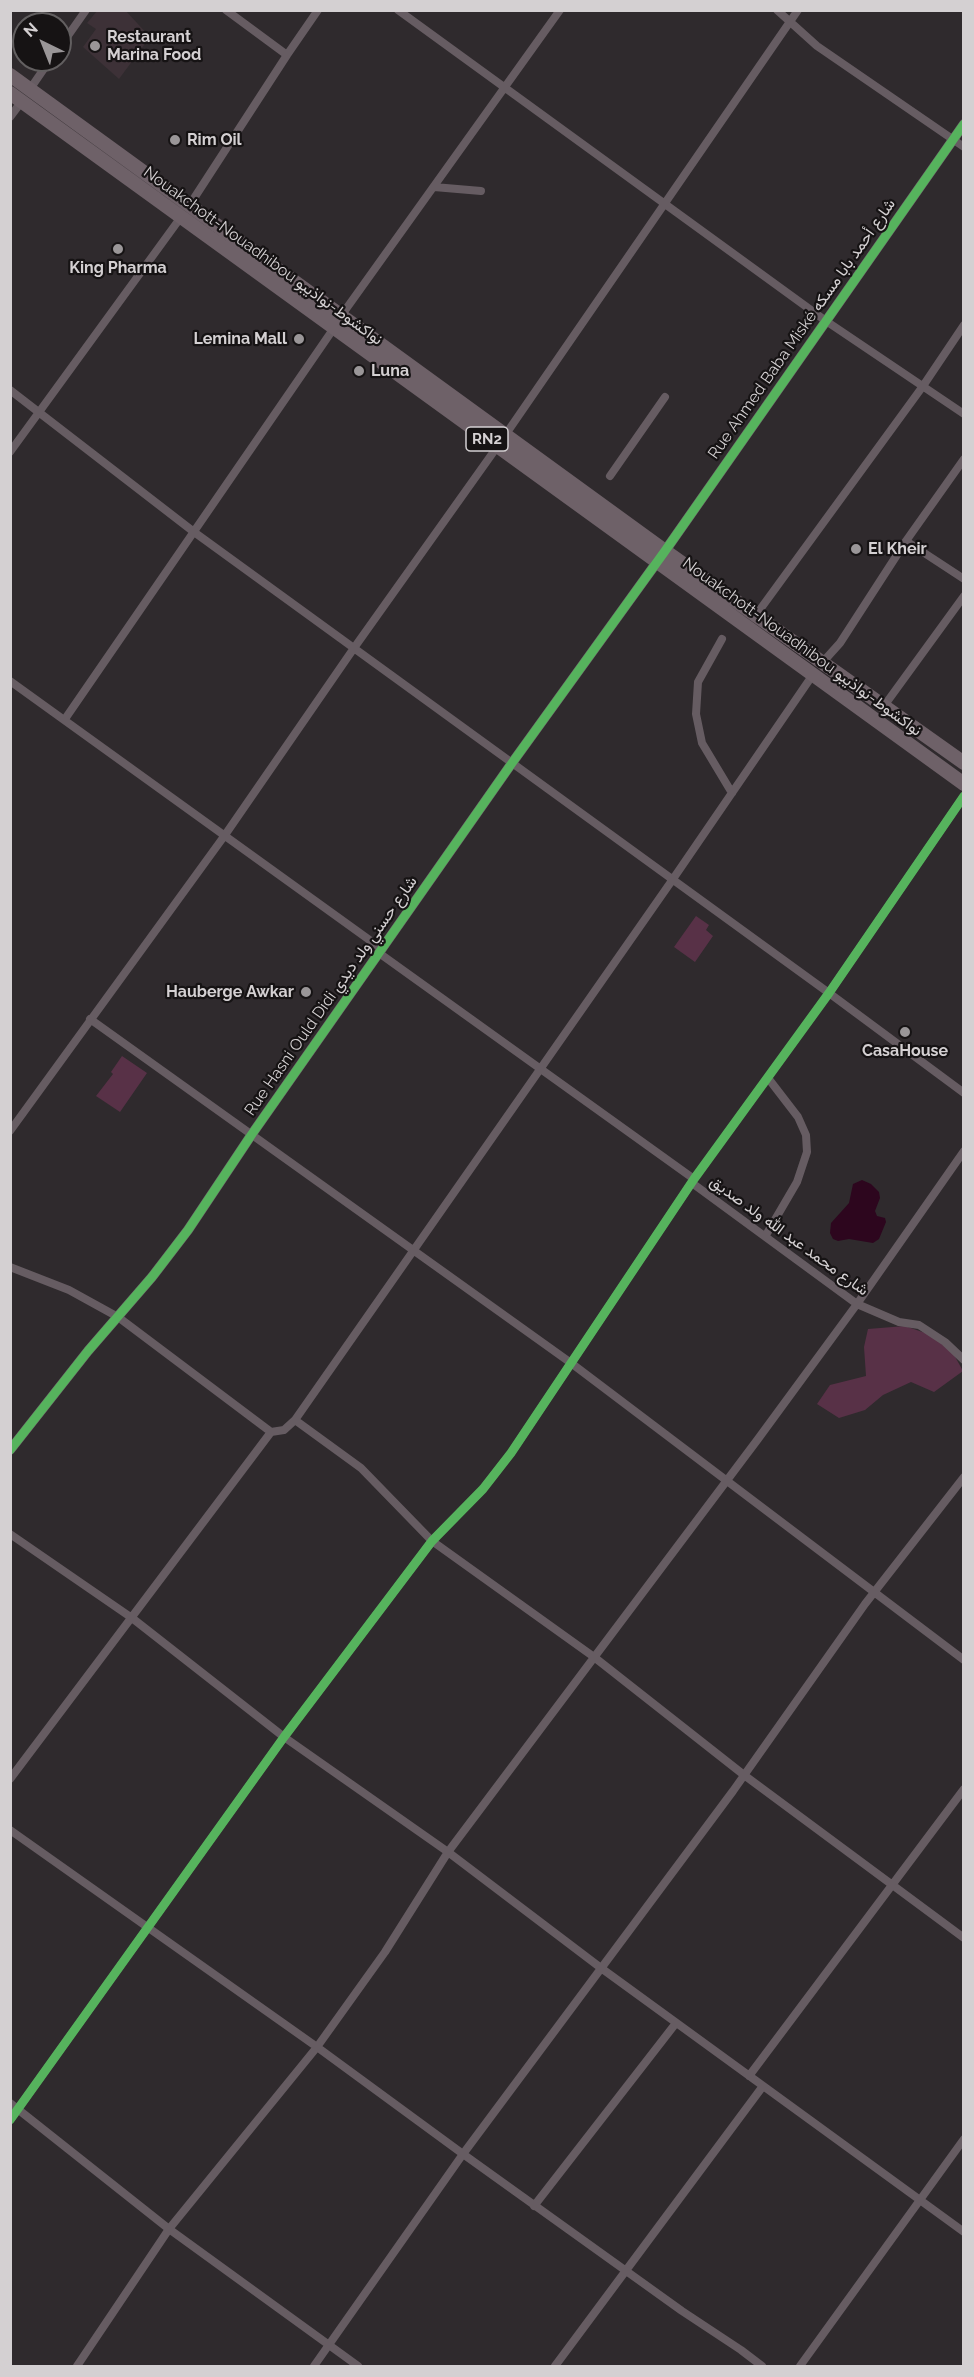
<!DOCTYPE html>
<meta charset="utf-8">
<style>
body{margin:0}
#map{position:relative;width:974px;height:2377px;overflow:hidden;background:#2f2a2d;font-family:Raleway,sans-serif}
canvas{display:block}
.frame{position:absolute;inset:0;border:12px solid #d4d0d2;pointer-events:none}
.north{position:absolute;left:12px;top:12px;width:60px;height:60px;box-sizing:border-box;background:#161314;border:2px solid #625f60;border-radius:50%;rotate:317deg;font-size:16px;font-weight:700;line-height:24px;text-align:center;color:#d4d0d2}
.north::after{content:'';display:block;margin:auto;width:21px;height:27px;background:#9a9698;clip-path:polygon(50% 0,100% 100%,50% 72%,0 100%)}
</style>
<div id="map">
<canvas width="974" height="2377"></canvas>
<div class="frame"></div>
<div class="north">N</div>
</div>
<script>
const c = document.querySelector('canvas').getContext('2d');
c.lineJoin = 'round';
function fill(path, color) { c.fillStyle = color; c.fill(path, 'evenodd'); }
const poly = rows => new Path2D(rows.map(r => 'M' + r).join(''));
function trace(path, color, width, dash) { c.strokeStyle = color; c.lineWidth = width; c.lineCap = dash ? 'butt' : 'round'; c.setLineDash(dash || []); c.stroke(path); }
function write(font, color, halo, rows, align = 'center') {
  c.font = font + ' Raleway,Vazirmatn,sans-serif'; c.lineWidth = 4.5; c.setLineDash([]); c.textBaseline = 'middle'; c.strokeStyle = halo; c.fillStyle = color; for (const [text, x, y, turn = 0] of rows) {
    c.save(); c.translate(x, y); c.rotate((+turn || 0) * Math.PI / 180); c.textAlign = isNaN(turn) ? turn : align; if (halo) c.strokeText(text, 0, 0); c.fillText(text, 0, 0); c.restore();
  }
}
fill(poly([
 [97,11,126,11,150,37,119,79,83,47,96,29,87,23]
]), '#3d3137');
fill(poly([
 [696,916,709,925,706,930,713,936,695,962,674,947],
 [122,1056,147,1073,120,1112,96,1096,113,1074,111,1072],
 [905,1326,931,1335,953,1353,963,1371,934,1392,911,1382,883,1395,865,1410,839,1418,817,1404,830,1385,866,1376,864,1347,868,1329]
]), '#583147');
fill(poly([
 [862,1180,871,1184,879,1192,880,1198,875,1211,877,1216,885,1218,886,1222,879,1239,873,1243,849,1239,838,1241,833,1239,830,1233,831,1223,849,1203,853,1184]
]), '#2d061e');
trace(poly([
 [226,10,287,55],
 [398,10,826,321,964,414],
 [777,10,817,46,964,147],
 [60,47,86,10],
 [30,89,50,60],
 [10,117,22,101],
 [434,187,481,191],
 [189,206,287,55,318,10],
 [341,316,560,10],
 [10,390,194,532,829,993,964,1093],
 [10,452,181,217],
 [610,476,665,397],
 [906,541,964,579],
 [756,615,923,386,964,325],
 [722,639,698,682,696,714,702,743,732,793],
 [822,663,840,643,906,541,964,459],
 [10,681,382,949],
 [884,706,964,596],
 [65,719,334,328],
 [379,953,694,1179],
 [90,1019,571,1363,964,1660],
 [10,1131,225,835,354,648,497,447,798,10],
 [692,1183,857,1304,899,1322,919,1325,945,1342,964,1360],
 [766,1235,797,1182,807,1152,806,1135,798,1117,768,1078],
 [10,1267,69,1290,118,1317,271,1432],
 [295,1420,361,1468,432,1541,594,1657,744,1775,964,1938],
 [10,1534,132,1618,284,1737,448,1852,601,1968,964,2232],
 [10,1779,271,1432,284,1430,295,1420,673,879,812,676],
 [10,1830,317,2047,463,2154,682,2311,741,2350,762,2366],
 [749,2076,964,1789],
 [10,2103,169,2229,358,2366],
 [10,2120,284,1737,432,1541,483,1489,511,1453,694,1179,829,993,964,796],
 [534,2206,676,2023],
 [77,2366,169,2229,317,2047,385,1952,448,1852,758,1439,857,1304,964,1151],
 [314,2366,463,2154,733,1791,865,1604,964,1477],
 [555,2366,763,2086],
 [800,2366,964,2139]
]), '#665c62', 8);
trace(poly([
 [10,1450,88,1351,152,1277,188,1230,252,1134,512,763,665,551,964,124]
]), '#695e64', 10);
trace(poly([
 [10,75,665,551,964,763],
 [10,93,964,784]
]), '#6e6168', 14);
trace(poly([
 [10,1450,88,1351,152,1277,188,1230,252,1134,512,763,665,551,964,124],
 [10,2120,284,1737,432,1541,483,1489,511,1453,694,1179,829,993,964,796]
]), '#56b35d', 9);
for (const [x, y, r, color] of [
 [95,46,6,"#9a9698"],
 [175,140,6,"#9a9698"],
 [118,249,6,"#9a9698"],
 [299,339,6,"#9a9698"],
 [359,371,6,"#9a9698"],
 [856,549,6,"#9a9698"],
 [306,992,6,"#9a9698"],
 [905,1032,6,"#9a9698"]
]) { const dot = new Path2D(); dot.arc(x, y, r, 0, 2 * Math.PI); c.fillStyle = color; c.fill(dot); trace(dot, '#161314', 2); }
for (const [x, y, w] of [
 [487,439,42]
]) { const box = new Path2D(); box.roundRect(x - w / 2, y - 12, w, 24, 4.5); c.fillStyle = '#161314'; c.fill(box); trace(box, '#d4d0d2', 1.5); }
write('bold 15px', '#d4d0d2', null, [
 ["RN2",487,439]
]);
write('bold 16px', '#d4d0d2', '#161314', [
 ["Restaurant",107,37],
 ["Marina Food",107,55],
 ["Rim Oil",187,140],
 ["King Pharma",118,268,"center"],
 ["Lemina Mall",287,339,"right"],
 ["Luna",371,371],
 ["El Kheir",868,549],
 ["Hauberge Awkar",294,992,"right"],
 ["CasaHouse",905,1051,"center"]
], 'left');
write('16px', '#d4d0d2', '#161314', [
 ["Nouakchott-Nouadhibou نواكشوط-نواذيبو",263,256,36],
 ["Rue Ahmed Baba Miské شارع أحمد بابا مسكه",802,329,-55],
 ["Nouakchott-Nouadhibou نواكشوط-نواذيبو",802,647,36],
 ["Rue Hasni Ould Didi شارع حسني ولد ديدي",331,996,-55],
 ["شارع محمد عبد الله ولد صديق",789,1236,36]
]);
</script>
